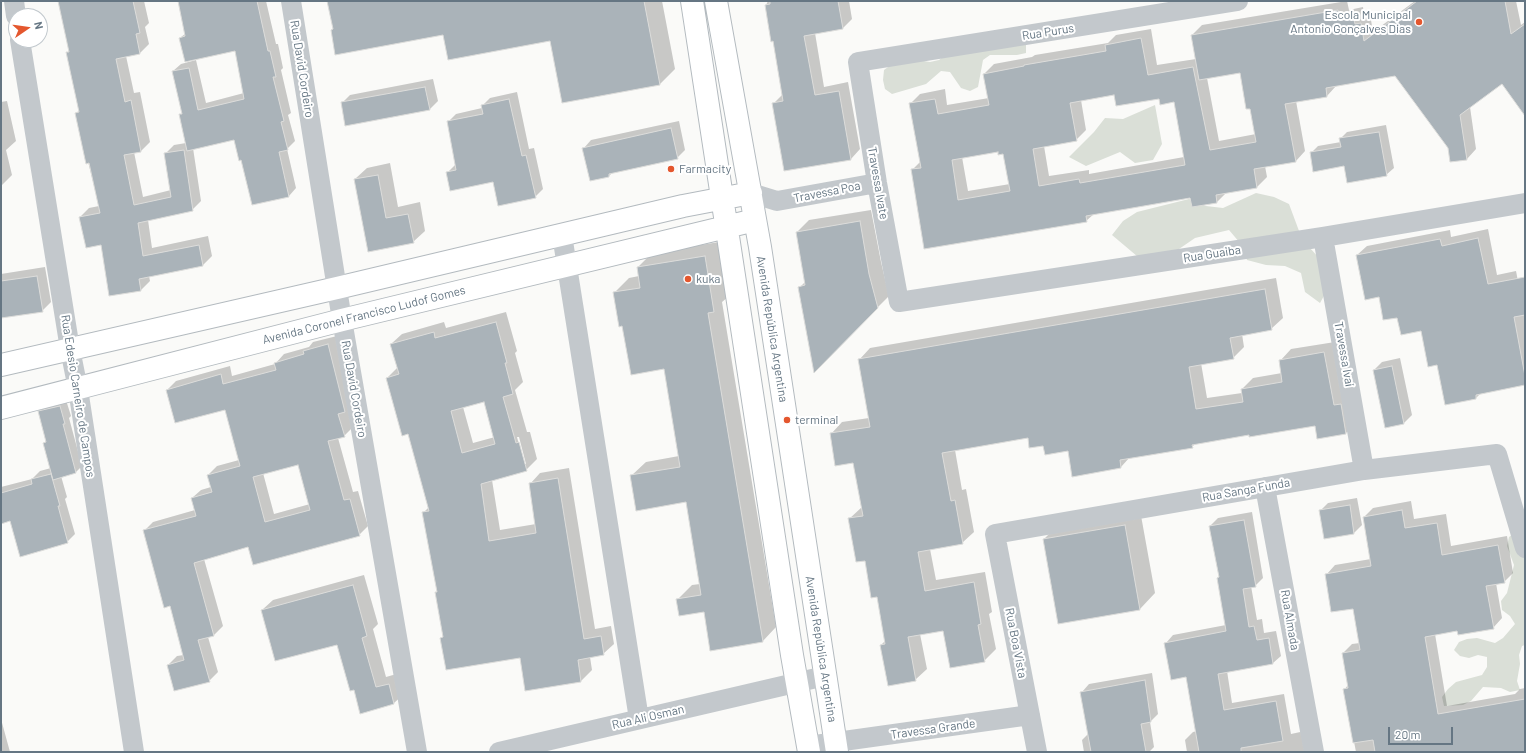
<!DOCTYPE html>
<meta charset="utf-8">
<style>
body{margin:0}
#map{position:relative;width:1526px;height:753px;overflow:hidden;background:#fafaf8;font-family:Barlow,sans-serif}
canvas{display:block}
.frame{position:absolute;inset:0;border:2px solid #657683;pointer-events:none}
.north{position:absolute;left:8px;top:8px;width:40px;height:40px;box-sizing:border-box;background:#fff;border:1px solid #c1c8cd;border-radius:50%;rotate:77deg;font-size:11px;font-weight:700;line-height:16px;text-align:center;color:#657683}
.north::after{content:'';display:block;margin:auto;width:14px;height:18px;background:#e4572e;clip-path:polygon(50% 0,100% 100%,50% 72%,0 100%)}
.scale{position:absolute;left:1388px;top:727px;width:65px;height:18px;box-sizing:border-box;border:2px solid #657683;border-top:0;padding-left:5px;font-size:12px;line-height:14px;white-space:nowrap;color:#657683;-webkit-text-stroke:3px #fff;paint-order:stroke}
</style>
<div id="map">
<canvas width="1526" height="753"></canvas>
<div class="frame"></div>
<div class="north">N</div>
<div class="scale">20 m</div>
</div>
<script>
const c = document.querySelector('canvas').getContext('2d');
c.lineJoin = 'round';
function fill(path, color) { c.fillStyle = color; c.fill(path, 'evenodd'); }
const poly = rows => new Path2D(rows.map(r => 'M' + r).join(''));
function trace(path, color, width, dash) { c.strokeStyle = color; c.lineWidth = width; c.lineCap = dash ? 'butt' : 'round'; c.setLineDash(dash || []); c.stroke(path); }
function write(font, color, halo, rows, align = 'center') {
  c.font = font + ' Barlow,sans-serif'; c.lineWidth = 4; c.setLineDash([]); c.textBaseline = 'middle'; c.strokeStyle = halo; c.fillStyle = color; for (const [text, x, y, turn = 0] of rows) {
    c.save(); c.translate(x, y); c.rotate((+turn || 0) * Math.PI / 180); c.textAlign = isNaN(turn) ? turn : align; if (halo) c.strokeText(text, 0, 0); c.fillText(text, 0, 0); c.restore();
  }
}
fill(poly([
 [1026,39,1026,53,1017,55,990,55,983,60,978,87,970,91,961,88,950,72,941,71,926,84,892,94,885,89,883,80,884,70,892,64,911,59,930,62,939,60,946,54],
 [1155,105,1162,144,1153,160,1135,163,1120,152,1086,166,1069,157,1094,132,1105,118,1123,119],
 [1256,193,1274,197,1289,204,1302,239,1327,267,1330,285,1320,303,1305,292,1301,273,1285,266,1266,265,1247,260,1240,243,1229,230,1195,238,1163,260,1144,262,1112,235,1123,221,1137,212,1189,199,1206,206,1223,208],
 [1517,531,1525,551,1525,645,1522,646,1519,655,1520,664,1517,681,1520,690,1510,692,1501,688,1483,687,1471,701,1463,705,1444,706,1442,697,1448,689,1456,682,1482,675,1487,667,1487,657,1478,655,1469,658,1460,656,1454,650,1459,642,1467,639,1477,638,1495,643,1503,638,1515,624,1510,616,1502,610,1501,601,1507,593,1514,565,1507,546,1509,537]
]), '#dadfd7');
fill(poly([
 [59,1,144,1,149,23,145,27,149,44,140,53,126,56,134,93,140,92,150,142,141,151,134,152,143,197,171,190,165,154,174,145,186,143,180,115,183,113,173,71,181,64,196,60,206,103,244,93,235,50,180,38,186,33,179,1,266,1,276,44,278,44,283,68,281,70,291,113,288,115,295,141,287,149,296,188,289,196,242,159,235,139,193,148,201,201,192,210,148,220,152,248,208,236,212,256,203,265,149,276,150,281,141,290,110,295,102,244,80,217,89,208,99,206,76,113,80,110,67,53,69,50],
 [328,1,662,1,675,69,660,84,551,40,444,34,332,30,334,28],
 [768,1,849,1,852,19,843,28,815,33,824,87,848,82,860,149,851,159,773,104,783,94,774,40,766,5],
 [1347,1,1349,10,1363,7,1364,15,1370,14,1373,32,1415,1,1516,1,1521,25,1525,22,1525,114,1502,82,1470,107,1476,149,1467,159,1449,147,1395,75,1336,86,1327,96,1296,101,1305,151,1296,161,1265,166,1267,177,1257,187,1226,193,1217,202,1191,197,1094,214,1086,221,925,248,912,170,921,161,910,104,920,94,945,89,947,105,989,98,984,74,994,64,1032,57,1035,55,1108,43,1116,35,1151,29,1157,65,1196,59,1192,35,1202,25],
 [1241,72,1251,108,1256,134,1219,141,1207,78],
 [1115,94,1160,98,1175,101,1184,157,1089,174,1089,170,1049,176,1044,146,1076,140,1086,130,1081,100],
 [999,151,1004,153,1010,184,968,191,962,157],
 [433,79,438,101,430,109,342,103,350,95],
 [517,92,529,149,534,148,543,189,535,197,494,181,447,173,456,164,448,122,456,114,482,108,482,106,490,98],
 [7,101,16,141,6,150,12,175,1,186,1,102],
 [679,121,685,150,677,158,612,173,609,176,584,148,591,140],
 [1386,125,1394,168,1386,175,1345,165,1311,153,1318,146,1341,142,1340,139,1347,132],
 [390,163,398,207,420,202,425,231,413,242,369,251,355,179,367,168],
 [871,210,881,262,889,296,814,371,800,287,806,281,797,232,809,220],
 [1488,229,1497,275,1516,271,1525,317,1525,384,1481,393,1476,398,1446,404,1438,364,1421,330,1398,317,1380,296,1357,255,1367,246,1450,230,1451,237],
 [719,242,728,297,722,302,776,627,762,642,705,611,677,600,692,585,700,584,687,501,631,476,646,462,679,456,664,368,623,325,615,292,629,278,639,276,638,267,652,253],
 [45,267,51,302,42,311,1,317,1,274],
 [1276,278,1283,318,1271,329,1242,334,1244,347,1233,358,1201,363,1207,398,1242,393,1242,389,1253,378,1282,373,1280,361,1291,349,1335,342,1357,422,1346,433,1316,425,1249,434,1196,443,1192,447,1130,457,1121,467,1069,450,1044,445,1028,437,955,450,962,490,966,489,974,532,962,543,930,549,936,580,985,572,992,612,989,614,996,649,984,661,944,630,920,634,927,669,915,680,881,645,885,641,878,596,866,560,849,519,862,507,854,462,831,434,842,422,869,418,859,360,870,348],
 [506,312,517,351,515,353,523,382,515,390,527,432,530,432,537,459,526,470,492,480,500,530,536,524,530,484,540,473,569,468,595,629,611,626,614,644,603,654,590,657,592,670,581,681,526,690,521,657,441,638,444,636,438,591,423,513,429,507,409,433,387,378,398,367,391,344,402,334,444,322,446,328],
 [485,401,495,437,473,443,463,407],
 [517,437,519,437,526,464,524,464],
 [337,336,353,427,344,436,338,438,353,492,358,491,368,526,359,535,249,546,204,559,223,626,214,635,208,637,218,672,209,681,168,665,177,656,184,655,171,605,144,531,153,522,195,510,192,498,201,490,211,487,208,475,217,466,239,460,225,409,167,390,176,381,230,366,232,376,275,364,284,354,309,347,313,342],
 [299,463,310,504,274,514,263,473],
 [1400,358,1412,415,1404,423,1374,370,1382,362],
 [66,400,71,416,69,418,82,466,76,472,61,476,67,497,65,499,75,534,67,542,11,520,1,523,1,487,32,479,40,471,51,468,44,443,47,440,39,412,46,405],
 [1357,498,1362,525,1354,533,1325,538,1320,511,1328,503],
 [1411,501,1414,519,1446,514,1451,546,1507,536,1513,573,1504,582,1496,583,1502,618,1493,628,1458,630,1435,634,1447,706,1515,694,1520,689,1525,688,1525,752,1356,752,1344,690,1348,685,1343,653,1352,644,1360,643,1354,608,1326,575,1335,565,1371,559,1364,517,1373,508],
 [1140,510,1155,593,1140,609,1044,539,1059,524],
 [1252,512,1263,578,1255,586,1251,586,1257,620,1262,619,1264,633,1276,631,1281,656,1273,663,1227,671,1232,703,1284,694,1291,734,1305,731,1305,752,1187,752,1185,740,1193,732,1197,731,1187,676,1166,643,1173,635,1226,625,1218,578,1220,576,1210,526,1218,518],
 [364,575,378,624,373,629,386,677,400,673,405,693,394,703,361,713,355,688,337,643,262,610,273,600],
 [1152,673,1158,714,1150,722,1154,747,1149,752,1084,752,1082,740,1089,733,1082,692,1089,684],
 [1,719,10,752,1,752]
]), '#0003');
const building = poly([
 [58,1,133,1,140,33,136,34,140,54,116,59,125,102,131,100,141,152,124,155,134,205,171,197,164,153,184,150,193,211,138,223,143,256,199,245,203,266,139,279,141,291,109,296,101,245,86,248,79,217,100,213,89,163,86,164,75,113,79,112,66,52,69,52,58,1],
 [178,1,257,1,268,51,270,51,276,77,273,77,284,121,281,122,288,150,279,152,289,197,252,205,241,160,239,161,234,140,187,151,179,114,182,114,172,71,189,68,198,110,244,99,235,51,185,62,179,38,185,36,178,1],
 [327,1,644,1,660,85,562,103,550,41,448,60,443,35,335,55,331,30,333,29,327,1],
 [770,1,838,1,843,29,804,36,815,95,839,91,851,160,784,171,772,103,783,101,773,41,771,42,765,5,770,4,770,1],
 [1417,1,1505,1,1511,34,1525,24,1525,116,1502,84,1460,115,1467,160,1450,162,1448,148,1395,76,1326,88,1327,97,1285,104,1296,162,1254,169,1257,188,1216,195,1217,203,1192,207,1190,198,1086,216,1087,222,924,249,911,169,921,168,909,103,935,99,938,114,989,105,983,74,1024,66,1024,65,1106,51,1105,45,1141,38,1148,75,1193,67,1210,150,1256,142,1250,109,1246,109,1240,73,1199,80,1191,35,1338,10,1340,19,1353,16,1355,24,1361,23,1364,41,1417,1],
 [1114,95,1116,106,1159,99,1160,105,1174,102,1185,165,1080,183,1079,179,1039,186,1033,149,1077,141,1070,103,1114,95],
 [998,152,998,155,1003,154,1010,191,958,200,952,160,998,152],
 [425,87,430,110,345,126,341,102,425,87],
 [509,99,522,156,526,155,536,198,498,206,493,182,450,191,446,172,456,170,447,121,483,114,481,105,509,99],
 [671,128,678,159,609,174,609,177,590,181,582,148,671,128],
 [1379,132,1387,176,1347,183,1344,166,1313,172,1310,152,1341,147,1339,138,1379,132],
 [378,175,386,218,408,214,414,243,368,252,354,179,378,175],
 [860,221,869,274,878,308,814,373,798,287,805,285,796,232,860,221],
 [1478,238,1488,284,1525,277,1525,315,1514,317,1525,376,1525,385,1476,395,1476,399,1445,405,1437,365,1428,367,1421,331,1401,335,1397,318,1383,320,1379,297,1365,300,1356,255,1440,239,1442,246,1478,238],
 [705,256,714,312,708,313,763,642,710,651,704,612,679,616,676,599,701,595,686,502,636,511,630,475,680,467,664,369,631,375,622,326,619,327,613,292,640,288,637,267,705,256],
 [37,276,43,312,1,318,1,281,37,276],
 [1265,289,1272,330,1230,338,1234,359,1189,367,1196,409,1243,402,1241,389,1282,382,1279,360,1324,352,1334,405,1341,404,1346,434,1317,439,1315,426,1249,437,1249,435,1192,445,1193,448,1120,460,1121,468,1072,477,1068,451,1045,455,1043,446,1029,448,1028,438,942,453,951,501,955,500,963,544,918,552,925,591,974,582,981,624,978,625,985,662,950,668,943,631,908,637,916,681,888,686,880,645,885,644,877,597,871,598,865,561,856,562,848,518,863,516,853,463,835,466,830,433,870,427,858,359,1265,289],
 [496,322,507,363,505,363,513,394,503,397,516,443,519,442,527,471,481,484,489,541,536,533,529,483,558,478,584,639,601,636,604,655,578,660,581,682,525,691,520,658,446,670,440,638,443,637,435,592,437,592,422,512,429,511,408,434,402,436,386,378,399,374,390,344,434,332,435,338,496,322],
 [484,402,495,444,462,453,451,411,484,402],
 [328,344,345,412,338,414,345,437,328,441,344,500,350,499,360,536,253,565,248,547,194,563,214,636,198,640,210,682,174,691,167,665,184,660,170,606,164,608,143,530,196,516,191,498,212,492,207,475,240,466,225,410,175,423,166,390,221,374,223,384,276,370,274,363,304,354,303,351,328,344],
 [298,465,310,510,265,522,253,477,298,465],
 [1392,366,1404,424,1385,428,1373,370,1392,366],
 [60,406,65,424,63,424,76,473,53,480,43,443,46,442,38,411,60,406],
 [51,474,60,506,58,506,68,543,20,557,10,521,1,524,1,493,32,484,31,479,51,474],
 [1350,505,1354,534,1324,539,1319,510,1350,505],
 [1402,510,1405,528,1437,523,1442,555,1498,545,1505,583,1486,586,1494,629,1458,635,1457,631,1425,637,1438,714,1525,699,1525,752,1375,752,1373,740,1353,743,1343,689,1348,688,1342,653,1360,650,1353,609,1331,612,1325,574,1371,566,1363,517,1402,510],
 [1244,520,1256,587,1243,589,1249,627,1254,626,1257,640,1269,638,1273,664,1218,674,1224,710,1276,701,1283,741,1241,748,1241,752,1199,752,1186,677,1171,680,1164,643,1226,631,1217,578,1219,577,1209,526,1244,520],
 [1125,525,1140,610,1058,624,1043,539,1125,525],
 [353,585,367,636,362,638,376,687,389,684,394,704,360,714,354,690,350,691,337,645,275,661,261,610,353,585],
 [1145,680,1151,722,1141,724,1146,752,1091,752,1080,692,1145,680]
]);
fill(building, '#aab3b9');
trace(building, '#dcdcda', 1);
const secondary = poly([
 [692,1,792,655,809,752],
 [716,1,760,247,837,752],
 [1,365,337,288,683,206,751,193],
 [1,408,342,320,755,220]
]);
trace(secondary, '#b3babf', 24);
trace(poly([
 [14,1,16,16],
 [291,1,342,320,417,752],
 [1238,1,858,62,877,183,899,302,1323,237,1525,203],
 [20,40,70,349,78,389,134,752],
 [751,193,777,201,877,183],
 [562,235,639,719],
 [1323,237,1364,470],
 [1265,487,1314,752],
 [808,746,1030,715],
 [499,752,825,676],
 [1037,752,995,534,1364,470,1497,454,1525,548]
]), '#c3c8cc', 20);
trace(secondary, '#fff', 22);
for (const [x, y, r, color] of [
 [1419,22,4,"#e4572e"],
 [671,169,4,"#e4572e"],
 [688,279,4,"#e4572e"],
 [787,420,4,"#e4572e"]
]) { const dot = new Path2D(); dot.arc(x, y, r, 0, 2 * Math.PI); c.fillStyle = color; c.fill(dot); trace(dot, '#fff', 1.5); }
write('12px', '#657683', '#fff', [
 ["Escola Municipal",1411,15,"right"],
 ["Antonio Gonçalves Dias",1411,29,"right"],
 ["Farmacity",679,169],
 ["kuka",696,279],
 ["terminal",795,420]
], 'left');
write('12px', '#657683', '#fff', [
 ["Rua Purus",1048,32,-9],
 ["Rua David Cordeiro",302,69,81],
 ["Travessa Ivate",878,183,80],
 ["Travessa Poa",827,192,-11],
 ["Rua Guaiba",1212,254,-9],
 ["Avenida Coronel Francisco Ludof Gomes",364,315,-14],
 ["Avenida República Argentina",772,329,81],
 ["Travessa Ivaí",1344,354,80],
 ["Rua David Cordeiro",354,389,80],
 ["Rua Edesio Carneiro de Campos",78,396,81],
 ["Rua Sanga Funda",1246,490,-10],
 ["Rua Almada",1290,620,80],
 ["Rua Boa Vista",1016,643,79],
 ["Avenida República Argentina",821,649,81],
 ["Rua Ali Osman",648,717,-13],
 ["Travessa Grande",933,729,-8]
]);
</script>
